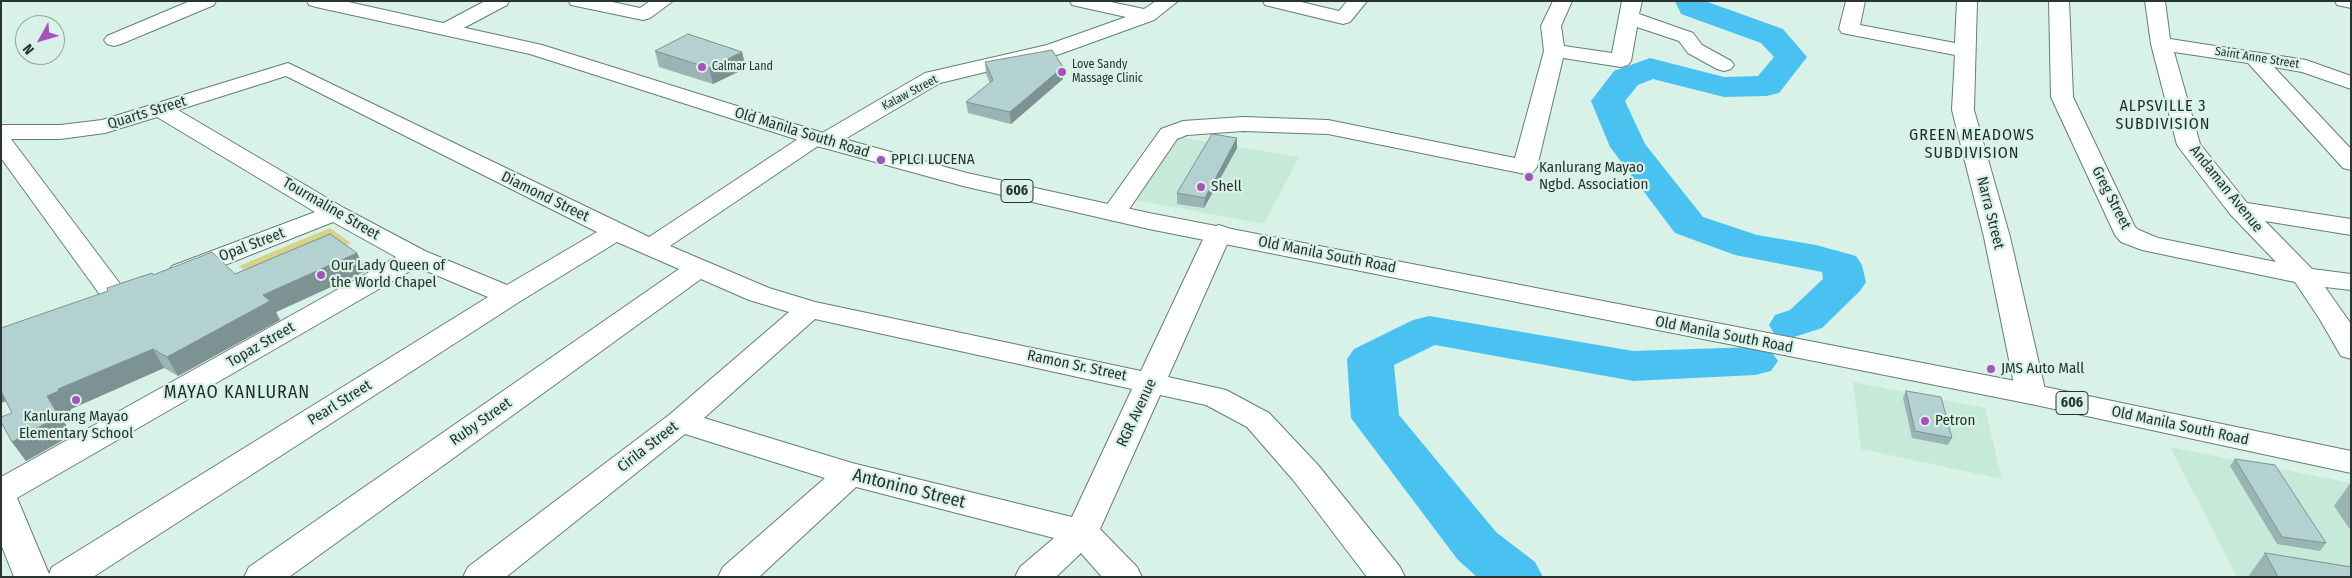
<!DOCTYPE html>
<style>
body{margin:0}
#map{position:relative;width:2352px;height:578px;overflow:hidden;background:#d8f2e7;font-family:"Fira Sans Condensed",sans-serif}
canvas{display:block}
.frame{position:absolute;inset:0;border:2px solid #29332f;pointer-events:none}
.north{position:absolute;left:15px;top:15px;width:50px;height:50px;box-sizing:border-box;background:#d8f2e7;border:1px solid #92a69d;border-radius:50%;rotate:231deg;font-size:14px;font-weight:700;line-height:20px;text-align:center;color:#29332f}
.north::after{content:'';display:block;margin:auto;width:18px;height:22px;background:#a851be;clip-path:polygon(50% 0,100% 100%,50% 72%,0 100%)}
</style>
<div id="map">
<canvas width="2352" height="578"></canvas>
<div class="frame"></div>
<div class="north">N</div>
</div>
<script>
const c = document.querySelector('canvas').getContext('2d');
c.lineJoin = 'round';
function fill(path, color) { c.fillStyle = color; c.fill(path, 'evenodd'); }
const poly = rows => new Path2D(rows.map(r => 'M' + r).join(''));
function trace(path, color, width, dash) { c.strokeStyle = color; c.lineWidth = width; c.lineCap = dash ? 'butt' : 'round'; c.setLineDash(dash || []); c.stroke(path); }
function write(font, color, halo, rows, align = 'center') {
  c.font = font + ' "Fira Sans Condensed",sans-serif'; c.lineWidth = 4.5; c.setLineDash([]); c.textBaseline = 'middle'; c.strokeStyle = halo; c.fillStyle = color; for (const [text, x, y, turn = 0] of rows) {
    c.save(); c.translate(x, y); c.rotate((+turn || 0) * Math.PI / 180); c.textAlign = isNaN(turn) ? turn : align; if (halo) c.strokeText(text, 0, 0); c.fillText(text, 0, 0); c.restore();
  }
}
fill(poly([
 [1173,136,1299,157,1264,224,1130,199],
 [1853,382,1985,408,2002,479,1861,449],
 [2170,447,2351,483,2351,577,2237,577]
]), '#c7e9da');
fill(poly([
 [330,228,351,243,260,283,239,266]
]), '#d6d386');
fill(poly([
 [1675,1,1705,1,1783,29,1807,57,1779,93,1767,96,1724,97,1653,79,1638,85,1625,101,1645,144,1703,217,1757,235,1816,245,1856,256,1862,265,1866,282,1860,291,1822,328,1791,338,1775,335,1769,325,1775,315,1790,310,1823,279,1822,272,1735,255,1675,233,1610,147,1591,101,1614,71,1650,58,1724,77,1758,76,1774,57,1761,43,1681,14,1675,1],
 [1429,316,1633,351,1755,347,1771,351,1778,361,1771,371,1755,375,1633,381,1435,345,1394,365,1399,415,1496,532,1535,562,1543,577,1477,577,1458,560,1351,418,1347,359,1354,349,1413,320,1429,316]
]), '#49c2f2');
const minor = poly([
 [190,1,216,1,214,5,121,44,114,46,107,44,104,40,107,36,190,1],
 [485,1,509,1,507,5,454,33,447,35,440,33,437,29,440,25,485,1],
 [569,1,608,1,640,8,650,1,673,1,650,18,643,20,571,5,569,1],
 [1070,1,1106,1,1144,9,1156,1,1178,1,1154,20,1060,54,940,83,833,146,825,148,818,146,670,246,769,288,815,302,1141,371,1206,233,1210,228,1219,225,1228,228,1232,233,1168,377,1226,390,1269,413,1318,465,1400,567,1405,577,1367,577,1294,481,1247,427,1206,405,1160,395,1100,529,1137,567,1142,577,1102,577,1081,553,1056,577,1015,577,1020,567,1054,538,856,487,759,577,718,577,723,567,825,478,685,434,506,577,463,577,468,567,669,415,789,312,749,300,701,279,289,577,244,577,249,567,679,269,617,242,519,302,93,577,14,577,1,544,1,477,396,257,333,222,192,278,182,280,172,278,168,272,172,266,315,212,157,117,105,133,60,139,11,139,130,297,126,303,116,305,106,303,1,158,1,125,60,125,102,120,288,63,649,237,807,133,815,131,822,133,925,73,1047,45,1126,17,1072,5,1070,1],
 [286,76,597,232,507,285,425,251,344,208,178,110,286,76],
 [417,267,488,297,52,567,49,574,17,498,417,267],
 [815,319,1132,389,1072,517,852,463,704,418,815,319],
 [1263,1,1297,1,1339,11,1347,1,1367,1,1350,22,1343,24,1265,5,1263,1],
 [1553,1,1572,1,1561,26,1564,46,1612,53,1622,1,1642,1,1639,14,1693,33,1702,45,1731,61,1734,65,1731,69,1724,71,1717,69,1688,53,1679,41,1637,27,1631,61,1628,65,1621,67,1563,58,1537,167,1533,172,1525,174,1328,134,1243,131,1187,135,1177,139,1123,218,1114,221,1105,218,1101,213,1161,129,1183,121,1243,117,1328,120,1515,158,1544,51,1541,26,1553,1],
 [1846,1,1865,1,1860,25,1955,43,1957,1,1977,1,1974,110,2010,237,2046,394,2042,401,2031,404,2020,401,2016,394,1984,237,1952,110,1955,55,1842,33,1839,29,1846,1],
 [2049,1,2069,1,2073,97,2135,227,2139,230,2158,238,2276,262,2230,214,2177,145,2151,44,2145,1,2165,1,2170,39,2306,60,2351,76,2351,89,2302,72,2274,67,2351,149,2351,170,2343,168,2248,63,2174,52,2200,144,2247,203,2351,219,2351,235,2265,221,2312,269,2351,274,2351,290,2325,287,2351,324,2351,359,2341,356,2319,318,2295,282,2142,250,2121,242,2115,235,2051,97,2049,1],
 [2335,1,2351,1,2351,8,2337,5,2335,1]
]);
const major = poly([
 [307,1,344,1,542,45,833,136,967,173,1149,213,2031,384,2351,451,2351,473,2031,404,1149,229,963,186,817,146,530,54,316,7,309,5,307,1]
]);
trace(minor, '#667e74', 2);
trace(major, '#667e74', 2);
fill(minor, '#fff');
fill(major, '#fff');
fill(poly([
 [655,51,742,52,746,68,713,84,659,67],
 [985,62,1063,67,1063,79,1011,124,968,113,966,102,990,83,986,74],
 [1237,138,1237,148,1204,208,1177,204,1177,193],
 [357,253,366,271,276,312,280,320,178,376,164,368,71,409,71,410,60,415,72,435,26,461,12,442,12,413,235,274],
 [1906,391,1952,438,1948,445,1912,438,1903,398],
 [2235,459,2326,543,2320,551,2277,544,2230,466],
 [2351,482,2351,531,2334,506],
 [2265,553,2351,577,2248,577]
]), '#9ab4b4');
fill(poly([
 [742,52,746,68,713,84,709,68],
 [1063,67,1063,79,1011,124,1010,112],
 [1237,138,1237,148,1204,208,1205,198],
 [357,253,366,271,276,312,280,320,178,376,167,357,263,295],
 [153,349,164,368,71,409,71,410,60,415,72,435,26,461,12,442,47,396,58,389],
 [1,389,9,400,1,403]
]), '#7d9292');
const building = poly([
 [688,34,742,52,709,68,655,51,688,34],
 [1052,50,1063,67,1010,112,966,102,993,80,985,62,1052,50],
 [1212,134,1237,138,1205,198,1177,193,1212,134],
 [330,234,357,253,263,295,270,301,167,357,153,349,58,389,59,391,47,396,59,416,12,442,1,422,1,417,12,413,1,391,1,328,108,291,107,288,152,273,153,275,212,252,235,274,330,234],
 [1906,391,1941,397,1952,438,1915,431,1906,391],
 [2235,459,2275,465,2326,543,2282,537,2235,459],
 [2265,553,2351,567,2351,577,2278,577,2265,553]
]);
fill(building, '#b3d1d1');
trace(building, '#7d9292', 1);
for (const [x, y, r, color] of [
 [702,67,5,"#a851be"],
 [1062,72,5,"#a851be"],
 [881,160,5,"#a851be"],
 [1529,177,5,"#a851be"],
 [1201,187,5,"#a851be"],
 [321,275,5,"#a851be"],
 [1991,369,5,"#a851be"],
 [76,400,5,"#a851be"],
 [1925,421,5,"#a851be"]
]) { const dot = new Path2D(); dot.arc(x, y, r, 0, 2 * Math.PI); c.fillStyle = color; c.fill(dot); trace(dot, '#d8f2e7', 2); }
write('12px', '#29332f', '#d8f2e7', [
 ["Saint Anne Street",2257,58,9],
 ["Kalaw Street",910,93,-28]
]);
write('12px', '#29332f', '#d8f2e7', [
 ["Love Sandy",1072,65],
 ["Massage Clinic",1072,79],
 ["Calmar Land",712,67]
], 'left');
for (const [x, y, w] of [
 [1017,191,32],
 [2072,403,32]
]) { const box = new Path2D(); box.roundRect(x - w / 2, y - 11.5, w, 23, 4); c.fillStyle = '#d8f2e7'; c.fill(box); trace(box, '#29332f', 1); }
write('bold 14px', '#29332f', null, [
 ["606",1017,191],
 ["606",2072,403]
]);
write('15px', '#29332f', '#d8f2e7', [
 ["Quarts Street",147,113,-17],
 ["Old Manila South Road",802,133,17],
 ["Andaman Avenue",2226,189,51],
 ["Diamond Street",545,197,26],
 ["Greg Street",2111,198,63],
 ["Tourmaline Street",331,209,30],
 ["Narra Street",1990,213,76],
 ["Opal Street",252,245,-21],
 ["Old Manila South Road",1327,255,11],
 ["Old Manila South Road",1724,335,11],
 ["Topaz Street",261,345,-30],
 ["Ramon Sr. Street",1077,366,12],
 ["Pearl Street",340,403,-32],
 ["RGR Avenue",1137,413,-65],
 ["Ruby Street",481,422,-35],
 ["Old Manila South Road",2180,426,12],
 ["Cirila Street",648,447,-38]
]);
write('15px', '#29332f', '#d8f2e7', [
 ["PPLCI LUCENA",891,160],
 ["Kanlurang Mayao",1539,168],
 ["Ngbd. Association",1539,185],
 ["Shell",1211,187],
 ["Our Lady Queen of",331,266],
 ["the World Chapel",331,283],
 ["JMS Auto Mall",2001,369],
 ["Kanlurang Mayao",76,417,"center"],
 ["Elementary School",76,434,"center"],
 ["Petron",1935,421]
], 'left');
c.letterSpacing = '1px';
write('16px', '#1a2f26', '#d8f2e7', [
 ["ALPSVILLE 3",2163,107],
 ["SUBDIVISION",2163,125],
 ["GREEN MEADOWS",1972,136],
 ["SUBDIVISION",1972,154]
]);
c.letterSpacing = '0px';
c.letterSpacing = '1px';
write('18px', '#1a2f26', '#d8f2e7', [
 ["MAYAO KANLURAN",237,393]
]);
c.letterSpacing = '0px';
write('18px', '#29332f', '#d8f2e7', [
 ["Antonino Street",909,489,14]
]);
</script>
